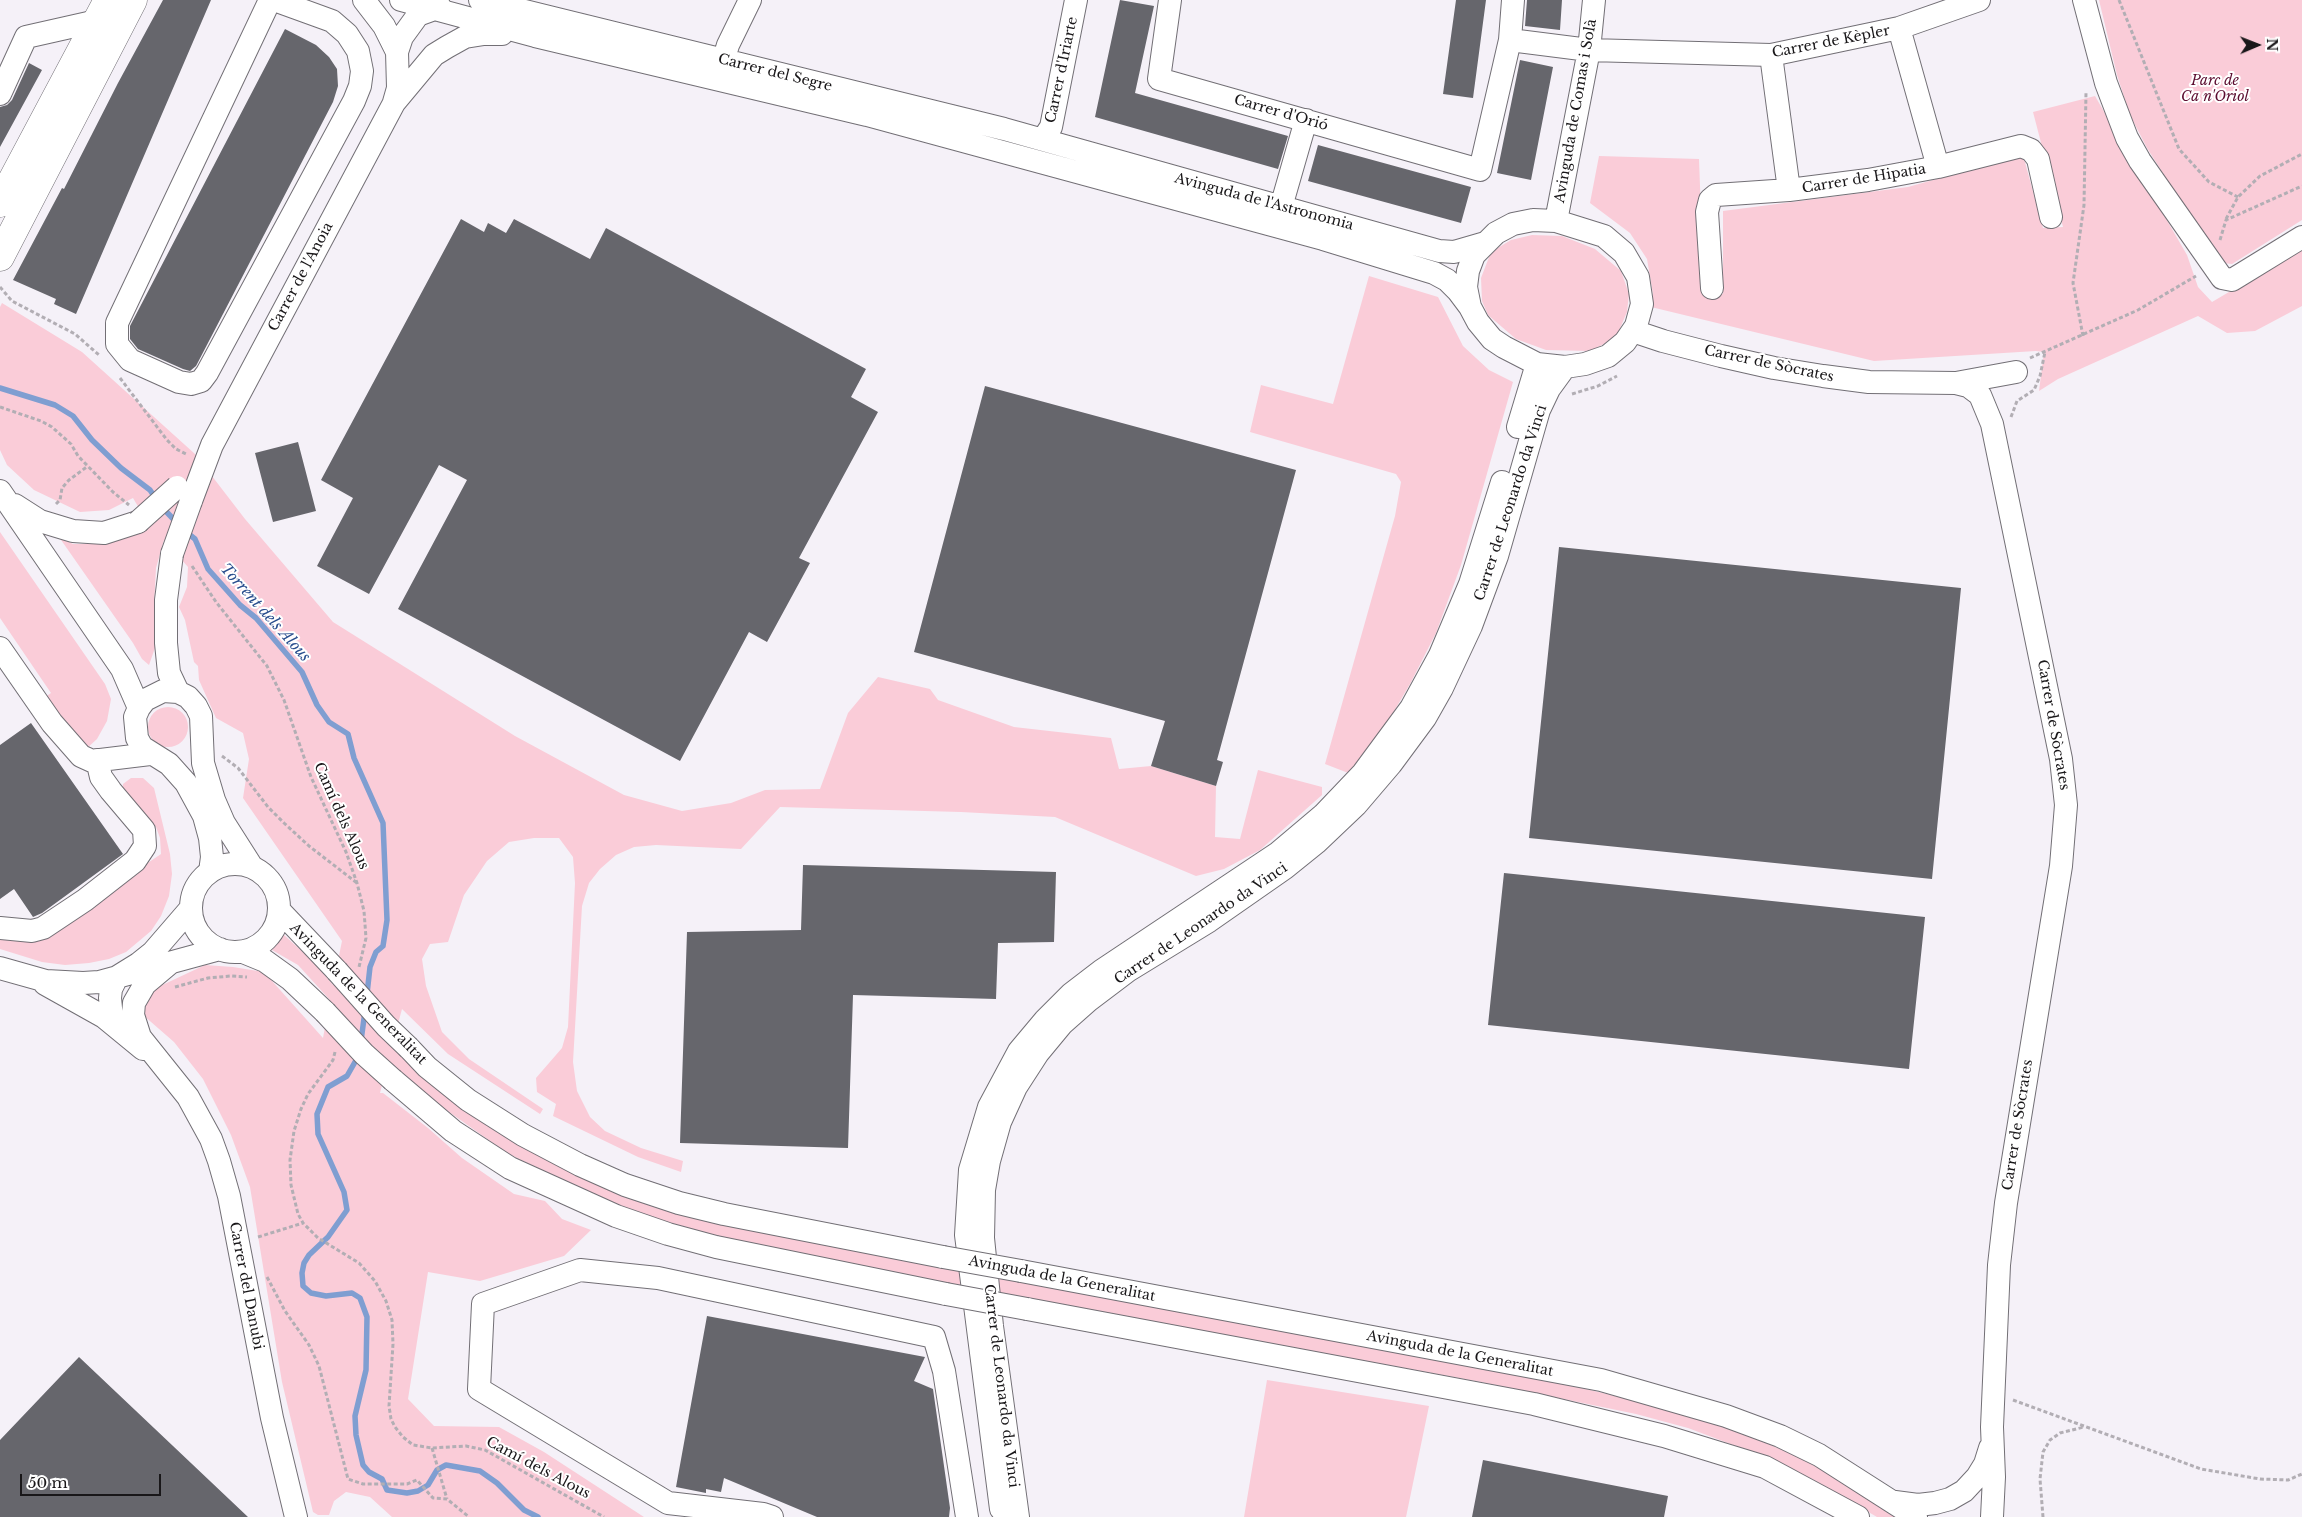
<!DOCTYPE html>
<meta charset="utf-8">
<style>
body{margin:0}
#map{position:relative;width:2302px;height:1517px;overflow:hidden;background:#f5f1f8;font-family:"Libre Baskerville",serif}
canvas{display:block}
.north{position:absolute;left:2232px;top:20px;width:50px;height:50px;-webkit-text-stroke:4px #fff;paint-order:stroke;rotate:89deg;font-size:14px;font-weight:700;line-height:20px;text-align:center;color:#191719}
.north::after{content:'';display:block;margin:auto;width:18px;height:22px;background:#191719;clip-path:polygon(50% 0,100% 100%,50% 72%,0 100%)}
.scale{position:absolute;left:20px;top:1474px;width:141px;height:22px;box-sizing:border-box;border:2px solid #191719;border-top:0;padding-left:6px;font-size:15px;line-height:18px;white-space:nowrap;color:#191719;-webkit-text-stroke:4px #fff;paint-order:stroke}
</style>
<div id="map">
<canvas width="2302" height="1517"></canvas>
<div class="north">N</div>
<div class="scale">50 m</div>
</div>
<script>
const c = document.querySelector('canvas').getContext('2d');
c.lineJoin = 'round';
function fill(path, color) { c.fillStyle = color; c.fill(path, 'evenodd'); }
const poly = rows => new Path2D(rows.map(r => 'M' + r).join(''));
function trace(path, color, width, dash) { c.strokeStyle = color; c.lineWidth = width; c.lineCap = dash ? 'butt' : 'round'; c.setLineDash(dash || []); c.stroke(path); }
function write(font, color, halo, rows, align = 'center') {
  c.font = font + ' "Libre Baskerville",serif'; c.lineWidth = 4; c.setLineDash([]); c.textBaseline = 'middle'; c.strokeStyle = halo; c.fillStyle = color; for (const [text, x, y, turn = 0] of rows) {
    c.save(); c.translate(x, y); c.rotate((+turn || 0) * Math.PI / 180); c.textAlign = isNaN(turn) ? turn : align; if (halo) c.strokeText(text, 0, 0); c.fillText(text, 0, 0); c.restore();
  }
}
fill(poly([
 [2099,0,2302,0,2302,220,2232,264,2223,263,2195,224,2147,148,2130,115,2117,75],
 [2095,96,2187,255,2198,287,2212,302,2302,249,2302,306,2255,331,2227,333,2198,316,2058,379,2039,391,2044,352,2036,351,1874,361,1651,307,1653,294,1647,259,1630,233,1590,203,1599,156,1699,159,1704,293,1723,294,1723,211,1908,187,2023,155,2043,228,2063,227,2033,112],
 [1532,235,1562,236,1595,249,1621,271,1629,294,1627,312,1618,333,1606,343,1590,351,1546,350,1516,339,1488,315,1482,301,1481,278,1491,252,1511,240],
 [1369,276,1438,297,1463,346,1489,370,1513,382,1461,565,1436,633,1410,684,1356,776,1325,764,1395,516,1401,482,1396,474,1250,432,1261,385,1333,404],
 [2,303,82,352,195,454,245,519,333,622,515,736,624,795,682,811,731,803,765,790,820,789,848,713,878,677,930,689,938,700,1014,727,1111,738,1119,769,1151,766,1216,786,1215,837,1240,839,1258,770,1322,787,1322,795,1260,850,1224,869,1196,876,1055,817,961,812,780,807,741,849,656,845,634,847,616,855,600,869,589,883,582,906,573,1062,577,1091,590,1117,605,1131,641,1148,683,1161,681,1172,638,1157,553,1116,556,1104,537,1092,536,1078,562,1048,568,1027,575,883,573,857,559,838,534,838,509,842,487,861,464,895,448,942,430,944,422,959,426,986,442,1032,469,1059,543,1109,540,1114,448,1054,402,1009,392,1046,466,1110,734,1226,818,1244,1582,1388,1689,1414,1730,1428,1795,1455,1848,1484,1899,1517,1877,1517,1812,1479,1765,1457,1688,1428,1636,1414,1481,1382,1022,1298,733,1240,664,1223,593,1196,507,1153,435,1102,388,1062,380,1093,383,1093,428,1128,462,1158,514,1194,545,1201,562,1219,591,1230,564,1256,480,1281,428,1272,408,1399,434,1426,499,1427,544,1452,644,1517,392,1517,370,1497,346,1492,334,1501,329,1515,318,1515,313,1512,282,1382,250,1187,231,1135,203,1079,174,1042,143,1015,147,1000,156,988,205,965,233,967,264,972,323,1038,330,1000,298,965,272,950,283,934,317,965,333,985,342,941,243,798,249,759,243,733,216,718,199,680,198,666,194,662,185,620,179,607,187,587,188,567,164,540,156,568,154,606,156,645,149,665,142,659,133,643,59,537,73,544,95,544,134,535,149,525,133,498,109,510,80,512,34,490,7,465,0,450,0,307],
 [0,532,105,684,111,699,107,721,97,739,85,750,41,700,51,693,0,618],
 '148 727a20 20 0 1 1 40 0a20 20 0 1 1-40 0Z',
 [131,778,143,778,154,788,170,854,172,874,169,896,161,916,151,931,126,952,109,959,89,963,65,965,42,962,0,949,0,936,32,941,161,854,160,838,156,827,123,792,123,784],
 [1267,1380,1429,1406,1406,1517,1244,1517]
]), '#faccd8');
trace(poly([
 [0,388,55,405,73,416,92,440,121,468,150,490,156,499],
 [161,506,177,523],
 [185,531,195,539,208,569,240,605,256,618,302,672,317,705,329,722,348,734,354,758,383,823,387,920,383,946,376,952,370,967,367,994],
 [361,1041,365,1011],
 [359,1055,347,1076,328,1087,317,1114,318,1134,344,1192,347,1210,328,1237,309,1255,304,1263,302,1273,303,1286,311,1293,326,1296,352,1293,360,1298,367,1317,366,1370,355,1416,356,1435,363,1465,369,1472,382,1479,387,1490,407,1493,418,1491,428,1485,437,1470,446,1465,480,1471,497,1483,524,1510,538,1517]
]), '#7f9ed1', 5.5);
fill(poly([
 [163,0,211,0,76,314,54,304,56,299,13,280,62,188,64,189,118,83],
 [1120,0,1154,6,1135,93,1288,136,1278,169,1095,117],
 [1456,0,1486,0,1473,98,1443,94],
 [1527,0,1562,0,1560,30,1525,26],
 [285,29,316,45,329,57,337,69,338,86,333,102,196,366,190,371,183,369,138,349,130,339,130,326],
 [1520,60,1553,67,1531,180,1497,173],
 [29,63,42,70,0,147,0,107,7,105,12,100],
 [1318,145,1471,187,1461,223,1308,181],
 [461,219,484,232,488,223,506,233,514,219,590,259,606,228,866,369,851,397,878,412,799,558,810,563,767,642,749,632,680,761,398,609,467,480,439,465,369,594,317,566,353,498,321,480],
 [985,386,1296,470,1217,760,1223,762,1216,786,1151,766,1165,721,914,652],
 [298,442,316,511,273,522,255,453],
 [1559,547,1961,588,1932,879,1529,838],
 [31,723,123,854,42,913,33,917,14,889,0,899,0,745],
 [803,865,1056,872,1054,942,998,943,996,999,853,995,848,1148,680,1143,687,932,801,930],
 [1504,873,1925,917,1909,1069,1488,1025],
 [707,1316,925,1357,914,1381,933,1389,950,1508,949,1517,817,1517,724,1478,721,1492,706,1489,706,1493,676,1487],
 [79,1357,248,1517,0,1517,0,1440],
 [1483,1460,1668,1496,1664,1517,1472,1517]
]), '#66666c');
const minor = poly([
 [270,0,117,323,117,344,130,360,179,382,191,384,201,381,207,373,354,101,360,86,362,71,358,51,347,34,332,21,274,0],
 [364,0,384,26,397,52,398,88,394,102],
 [401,0,535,36,867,115,1323,239,1434,273,1447,280,1458,291,1470,307],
 [480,0,1004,129,1439,251,1454,252,1485,243],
 [1170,0,1159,79,1480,170,1510,40,1513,0],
 [2084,0,2106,83,2127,138,2140,161,2222,278,2232,280,2302,237],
 [1899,28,1938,167],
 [1510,40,1589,50,1771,55,1899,28,1979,0],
 [397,52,402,37,418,15,440,7],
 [1771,55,1789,190],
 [719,75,728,45,750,0],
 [0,94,26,37,97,21],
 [1043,139,1051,127,1076,0],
 [1281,207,1306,120],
 [1533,220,1556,221,1604,236,1624,253,1638,277,1642,304,1636,326,1625,342,1608,356,1585,364,1565,367,1537,364,1504,347,1492,339,1478,322,1470,307,1466,287,1468,271,1474,255,1496,233,1513,224,1533,220],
 [1556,221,1589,50,1594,0],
 [1712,288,1707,212,1710,200,1716,195,1789,190,1868,180,1938,167,2021,146,2031,150,2038,159,2051,217],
 [1633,331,1663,341,1721,356,1774,368,1823,376,1869,382,1956,383,1968,386,1980,395,1992,424,2061,759,2066,805,2061,866,2006,1203,1999,1265,1992,1427,1994,1477,1992,1517],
 [1956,383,2016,372],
 [1518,427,1537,364],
 [0,491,122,669,139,708],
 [191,501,212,445,394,103,434,55,447,47,465,37,484,34,502,34],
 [15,505,40,521,73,531,104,533,138,522],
 [172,554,166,600,166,643,169,673,178,692],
 [0,648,52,723,81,756,92,761,150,754],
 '191 908a44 44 0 1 1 88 0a44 44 0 1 1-88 0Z',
 [210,872,212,857,210,838,204,816,186,783,169,764,142,747,137,738,135,717,139,708,145,700,163,691,178,692,188,697,196,706,201,716,203,763,214,800,224,823,252,867],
 [279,910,337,971],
 [0,928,32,931,43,928,85,900,135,861,145,846,144,830,111,791,101,777,97,760],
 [243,952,265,961,290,979,325,1012],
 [170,963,145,984,134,1003,133,1015,140,1037,188,1097,211,1139,219,1161,229,1196,272,1418,296,1517],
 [0,968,46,981,83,983,99,982,220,949],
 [45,984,104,1017,143,1049],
 [117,1027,112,1018,110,998,111,989,117,977,138,964,153,952,191,908],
 [409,1048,427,1067,468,1100,523,1135,580,1165,625,1185,679,1203,724,1214,943,1257],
 [393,1080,453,1131,510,1168,616,1216,668,1234,716,1247,946,1294],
 [1021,1271,1601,1380,1726,1416,1780,1436,1819,1455,1916,1517],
 [1027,1309,1534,1404,1664,1436,1765,1467,1858,1517],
 [1895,1502,1918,1505,1935,1503,1950,1499,1964,1491,1977,1477,1985,1464,1990,1448],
 [1001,1509,966,1235,970,1170,989,1107,1019,1051,1045,1020,1071,994,1101,971,1278,853,1323,815,1363,773,1411,708,1440,655,1470,584,1502,482],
 [772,1517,763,1514,668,1503,479,1389,483,1304,580,1270,658,1278,934,1337,944,1371,967,1517],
 [1018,1517,992,1326,983,1238,984,1190,989,1161,1000,1122,1016,1087,1038,1053,1062,1024,1088,1001,1129,970,1209,921,1285,868,1316,843,1356,805,1391,764,1425,718,1442,688,1471,626,1497,556,1539,410,1549,389,1565,367]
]);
const major = poly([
 [0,203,108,0],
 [0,257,133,0]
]);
trace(minor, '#726f75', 24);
trace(major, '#726f75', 29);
trace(poly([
 [2119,0,2179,149,2209,182,2238,197],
 [2226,219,2238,197,2260,176,2302,154],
 [2220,240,2226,220,2302,186],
 [0,287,12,301,75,334,99,355],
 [2083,336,2073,283,2084,205,2086,92],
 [2030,358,2138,310,2196,276],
 [120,378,167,440,176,449,188,455],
 [1572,394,1598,386,1617,376],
 [0,407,41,421,52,427,71,444,78,456,113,492,129,505],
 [2011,417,2017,401,2034,390,2040,376,2045,352],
 [56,504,60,500,62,488,69,480,88,466],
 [192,566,216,602,267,666,284,700,311,777,346,852,357,883,364,911,366,938,359,967],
 [222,756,238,768,268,807,284,823,309,846,357,883],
 [175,987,208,978,231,976,247,977],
 [335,1052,333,1060,308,1094,301,1109,294,1131,290,1160,291,1185,298,1214,303,1223,318,1238,359,1263,375,1281,386,1301,392,1320,393,1344,389,1406,391,1419,395,1427,403,1437,413,1445,432,1448,466,1446,485,1450,604,1517],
 [258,1237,303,1223],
 [267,1277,285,1311,309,1345,319,1366,348,1479,363,1484,407,1484,417,1480,433,1498,447,1499,469,1517],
 [2013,1400,2201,1469,2260,1479,2288,1480,2302,1474],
 [432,1448,447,1499],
 [2043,1517,2040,1479,2043,1452,2050,1440,2060,1433,2084,1427]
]), '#b2aeb4', 3, [4, 2.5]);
trace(minor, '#fff', 22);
trace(major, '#fff', 28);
const minorBridge = poly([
 [138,522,177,487],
 [172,554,191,501],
 [337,971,386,1026,409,1048],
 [325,1012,364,1054,393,1080],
 [943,1257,1021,1271],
 [946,1294,1027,1309]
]);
trace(minorBridge, '#726f75', 24, []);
trace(minorBridge, '#fff', 22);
write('14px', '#191719', '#fff', [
 ["Carrer de Kèpler",1831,42,-11],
 ["Carrer d'Iriarte",1062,70,-78],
 ["Carrer del Segre",775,73,14],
 ["Avinguda de Comas i Solà",1576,111,-80],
 ["Carrer d'Orió",1281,113,16],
 ["Carrer de Hipatia",1864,179,-9],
 ["Avinguda de l'Astronomia",1264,202,15],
 ["Carrer de l'Anoia",301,277,-62],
 ["Carrer de Sòcrates",1769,364,12],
 ["Carrer de Leonardo da Vinci",1511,503,-72],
 ["Carrer de Sòcrates",2053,725,80],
 ["Camí dels Alous",341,816,66],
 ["Carrer de Leonardo da Vinci",1201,924,-34],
 ["Avinguda de la Generalitat",358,994,46],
 ["Carrer de Sòcrates",2018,1125,-81],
 ["Avinguda de la Generalitat",1062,1279,11],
 ["Carrer del Danubi",246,1286,79],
 ["Avinguda de la Generalitat",1460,1354,11],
 ["Carrer de Leonardo da Vinci",1001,1386,83],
 ["Camí dels Alous",538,1468,28]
]);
write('italic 14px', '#5b0c2f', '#fff', [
 ["Parc de",2215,81],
 ["Ca n'Oriol",2215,97]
]);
write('italic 15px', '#294e8e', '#fff', [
 ["Torrent dels Alous",265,613,48]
]);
</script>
